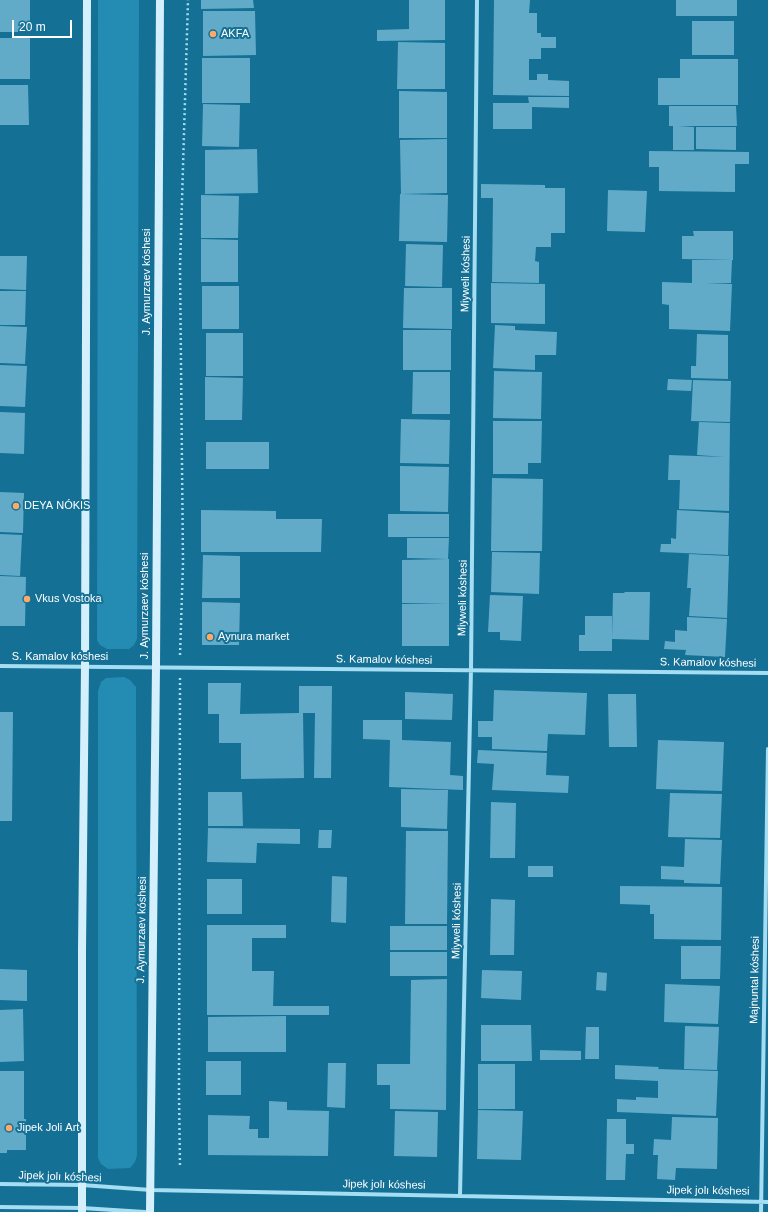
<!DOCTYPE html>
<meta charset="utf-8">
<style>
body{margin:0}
#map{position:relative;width:768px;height:1212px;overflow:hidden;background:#157096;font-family:Helvetica,sans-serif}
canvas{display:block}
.scale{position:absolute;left:12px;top:20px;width:60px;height:18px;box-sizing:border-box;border:2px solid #fff;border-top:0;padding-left:5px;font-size:12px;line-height:14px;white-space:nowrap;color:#fff;-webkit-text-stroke:3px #157096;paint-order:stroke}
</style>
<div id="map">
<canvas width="768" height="1212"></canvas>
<div class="scale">20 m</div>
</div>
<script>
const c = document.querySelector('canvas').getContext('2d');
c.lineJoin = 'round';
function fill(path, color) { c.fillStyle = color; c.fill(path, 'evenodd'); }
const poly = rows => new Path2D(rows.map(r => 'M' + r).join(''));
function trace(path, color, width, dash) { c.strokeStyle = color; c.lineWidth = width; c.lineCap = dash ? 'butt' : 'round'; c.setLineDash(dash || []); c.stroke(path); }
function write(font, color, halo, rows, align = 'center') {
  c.font = font + ' Helvetica,sans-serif'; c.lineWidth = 4; c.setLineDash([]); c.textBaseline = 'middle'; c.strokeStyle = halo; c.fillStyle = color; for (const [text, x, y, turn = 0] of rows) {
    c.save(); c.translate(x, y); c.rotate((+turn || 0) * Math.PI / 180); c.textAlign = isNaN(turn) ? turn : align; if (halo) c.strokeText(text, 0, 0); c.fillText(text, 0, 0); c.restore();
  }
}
fill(poly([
 [98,0,139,0,137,639,134,645,129,649,107,649,100,645,97,640],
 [124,677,130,680,136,687,137,1155,135,1162,130,1168,108,1169,101,1164,98,1158,98,691,101,682,106,678]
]), '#248bb2');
fill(poly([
 [0,0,30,0,30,32,0,32],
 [201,0,253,0,254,8,201,9],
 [409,0,445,0,445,40,377,41,377,30,409,29],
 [494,0,530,0,529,13,537,13,537,33,541,33,541,37,556,37,556,48,541,48,541,59,529,59,529,80,537,80,537,74,548,74,548,80,569,81,569,96,493,95],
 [676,0,737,0,737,16,676,16],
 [203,11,255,11,256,55,203,56],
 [692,21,734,21,734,55,692,55],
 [0,38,30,38,30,79,0,79],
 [398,42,445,43,445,89,397,89],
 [202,58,250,58,250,103,202,103],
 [680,59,738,59,738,105,658,105,658,78,680,78],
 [0,85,28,85,29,125,0,125],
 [399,91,447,92,447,138,399,138],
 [528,97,569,97,569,108,532,107,532,129,493,129,493,103,529,103],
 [203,104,240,105,239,147,202,146],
 [669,106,736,106,737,126,678,126,694,127,694,150,673,150,673,126,669,126],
 [696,127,736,127,736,150,696,149],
 [447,139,447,193,401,194,400,140],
 [257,149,258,193,205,194,205,150],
 [649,151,749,152,749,164,735,164,735,192,659,191,659,167,649,167],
 [481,184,545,185,545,188,565,188,565,233,551,233,551,247,536,247,535,261,539,262,539,283,492,282,493,198,481,198],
 [608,190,647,191,645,232,607,231],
 [400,194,448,195,447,242,399,241],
 [201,195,239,196,238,238,201,238],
 [693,231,733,231,733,260,682,259,682,236,694,236],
 [201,239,238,240,238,282,201,282],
 [406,244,443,245,442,287,405,286],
 [0,256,27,256,26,290,0,289],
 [692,260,732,260,731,283,706,283,732,284,730,331,669,329,669,305,662,304,662,282,692,283],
 [491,283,545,284,545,324,491,323],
 [202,286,239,286,239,329,202,329],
 [404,288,452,288,452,329,403,328],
 [0,291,26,291,25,325,0,325],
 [495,325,515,326,515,330,557,332,556,355,535,355,535,370,493,368],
 [0,326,27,327,25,364,0,363],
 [403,330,451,330,451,370,403,370],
 [206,333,243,333,243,376,206,376],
 [697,334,728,335,728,379,691,378,691,366,696,366],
 [0,365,27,366,25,407,0,406],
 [494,371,542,372,541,419,493,418],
 [413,372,450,372,450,414,412,414],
 [205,377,243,378,242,420,205,420],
 [668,379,692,380,691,391,667,390],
 [693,380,731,381,730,422,691,421],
 [0,412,25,413,24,454,0,453],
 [401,419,450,420,449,464,400,463],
 [493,421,542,421,541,463,528,463,528,474,493,474],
 [699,422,730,423,729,511,679,509,680,480,668,480,669,455,725,457,697,455],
 [206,442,269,442,269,469,206,469],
 [400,466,449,467,448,512,400,511],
 [492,478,543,479,542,551,491,551],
 [0,492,24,493,23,533,0,532],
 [201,510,276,511,276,519,322,519,321,552,201,552],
 [677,510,729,513,728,555,660,552,661,544,671,544,671,538,676,539],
 [388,514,449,514,449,537,388,537],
 [0,534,22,535,20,576,0,575],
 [407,538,449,538,448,559,407,558],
 [492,552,540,553,539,594,491,592],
 [689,554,729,556,727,618,689,616,691,588,687,588],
 [203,555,240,556,240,598,202,598],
 [449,559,449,603,402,603,402,560],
 [0,576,26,577,25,626,0,626],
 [625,592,650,592,649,640,612,639,613,593,624,593],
 [490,595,523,596,521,641,500,640,500,632,488,632],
 [202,602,240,603,239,645,202,645],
 [449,603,449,646,402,646,402,604],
 [585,616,612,616,612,651,579,651,579,635,585,635],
 [687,617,727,619,725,657,685,655,686,650,664,649,665,641,675,642,675,630,687,631],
 [208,683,241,683,240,714,299,713,299,686,332,686,331,778,314,778,315,713,303,713,304,778,241,779,241,743,219,743,219,714,208,714],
 [494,690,587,693,585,735,548,734,547,751,492,749,492,737,478,737,478,721,493,721],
 [405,692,453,694,452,720,405,719],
 [608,694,636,694,637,747,609,747],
 [0,712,13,712,12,821,0,821],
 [363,720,402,720,402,740,451,742,450,775,463,776,463,790,389,787,390,740,363,739],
 [658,740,724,742,722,791,656,789],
 [478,750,547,753,546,775,569,776,568,793,492,790,494,764,477,763],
 [401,789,448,790,447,829,401,827],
 [208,792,242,792,243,826,208,826],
 [670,793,722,794,720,838,668,837],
 [491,802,516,803,515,858,490,858],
 [208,828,300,829,300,844,257,843,256,863,207,862],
 [319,830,332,830,331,848,318,848],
 [406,831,448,831,447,924,405,924],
 [685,839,722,840,720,884,684,883,684,880,661,879,661,866,684,867],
 [528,866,553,866,553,877,528,877],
 [332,876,347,877,346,923,331,922],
 [207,879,242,879,242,914,207,914],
 [620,886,722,887,721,940,654,939,654,914,650,914,650,905,620,904],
 [491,899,515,900,514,955,490,955],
 [207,925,286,925,286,938,252,938,252,971,207,971],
 [390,926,447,926,447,950,390,950],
 [681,946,721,946,720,979,681,979],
 [390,952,447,952,447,976,390,976],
 [0,969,27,970,27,1001,0,1000],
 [482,970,522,971,521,1000,481,998],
 [207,971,274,971,273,1006,329,1006,329,1015,207,1015],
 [597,972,607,973,606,991,596,990],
 [447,979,446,1110,390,1109,390,1085,377,1085,377,1064,410,1064,411,980],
 [665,984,720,986,718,1024,664,1022],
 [23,1009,24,1061,0,1062,0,1010],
 [286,1016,286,1052,208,1052,208,1017],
 [481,1025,531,1025,532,1061,481,1061],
 [685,1026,719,1027,717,1070,684,1069],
 [586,1027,599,1027,599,1059,585,1059],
 [540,1050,581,1051,581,1060,540,1060],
 [206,1061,241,1061,241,1095,206,1095],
 [328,1063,346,1063,345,1108,327,1107],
 [478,1064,515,1064,515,1109,478,1109],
 [615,1065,659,1067,658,1069,718,1071,716,1116,617,1112,617,1099,636,1100,636,1097,658,1098,658,1081,615,1079],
 [0,1071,24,1071,24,1119,26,1119,26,1150,7,1150,7,1153,0,1153],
 [269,1101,287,1102,287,1110,329,1111,328,1156,208,1155,208,1115,250,1116,249,1129,258,1129,258,1138,269,1138],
 [478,1110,523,1111,521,1160,477,1159],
 [395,1111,438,1112,437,1157,394,1156],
 [672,1117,718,1118,717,1169,676,1168,675,1180,657,1179,658,1155,653,1155,654,1139,671,1140],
 [607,1119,626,1119,626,1144,634,1144,634,1154,626,1154,625,1180,606,1180]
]), '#61abc9');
trace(poly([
 [180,655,183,563,180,267,188,0],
 [180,678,179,1092,180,1167]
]), '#a5ddf2', 2.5, [2, 3]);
trace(poly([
 [0,666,768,673],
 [0,1184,82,1185,151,1190,768,1202],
 [460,1195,471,669,477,0],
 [0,1207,82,1208,145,1212],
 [761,1212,768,749]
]), '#a5ddf2', 4);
trace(poly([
 [82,1212,82,950,85,666,87,0],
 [150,1212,156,666,160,0]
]), '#d4f0fc', 8);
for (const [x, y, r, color] of [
 [213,34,4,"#ffa966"],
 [16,506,4,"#ffa966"],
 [27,599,4,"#ffa966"],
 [210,637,4,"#ffa966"],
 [9,1128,4,"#ffa966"]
]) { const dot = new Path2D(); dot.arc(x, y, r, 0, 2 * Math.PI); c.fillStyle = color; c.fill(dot); trace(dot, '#157096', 1.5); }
write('11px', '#fff', '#157096', [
 ["AKFA",221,34],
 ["DEYA NÓKIS",24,506],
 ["Vkus Vostoka",35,599],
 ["Aynura market",218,637],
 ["Jipek Joli Art",17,1128]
], 'left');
write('11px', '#fff', '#157096', [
 ["Miyweli kóshesi",466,274,-89],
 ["J. Aymurzaev kóshesi",147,282,-90],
 ["Miyweli kóshesi",463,598,-89],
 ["J. Aymurzaev kóshesi",145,606,-90],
 ["S. Kamalov kóshesi",60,657],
 ["S. Kamalov kóshesi",384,660,1],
 ["S. Kamalov kóshesi",708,663,1],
 ["Miyweli kóshesi",457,921,-89],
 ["J. Aymurzaev kóshesi",142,930,-89],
 ["Majnuntal kóshesi",755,980,-89],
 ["Jipek jolı kóshesi",60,1177,2],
 ["Jipek jolı kóshesi",384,1185,1],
 ["Jipek jolı kóshesi",708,1191,1]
]);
</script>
